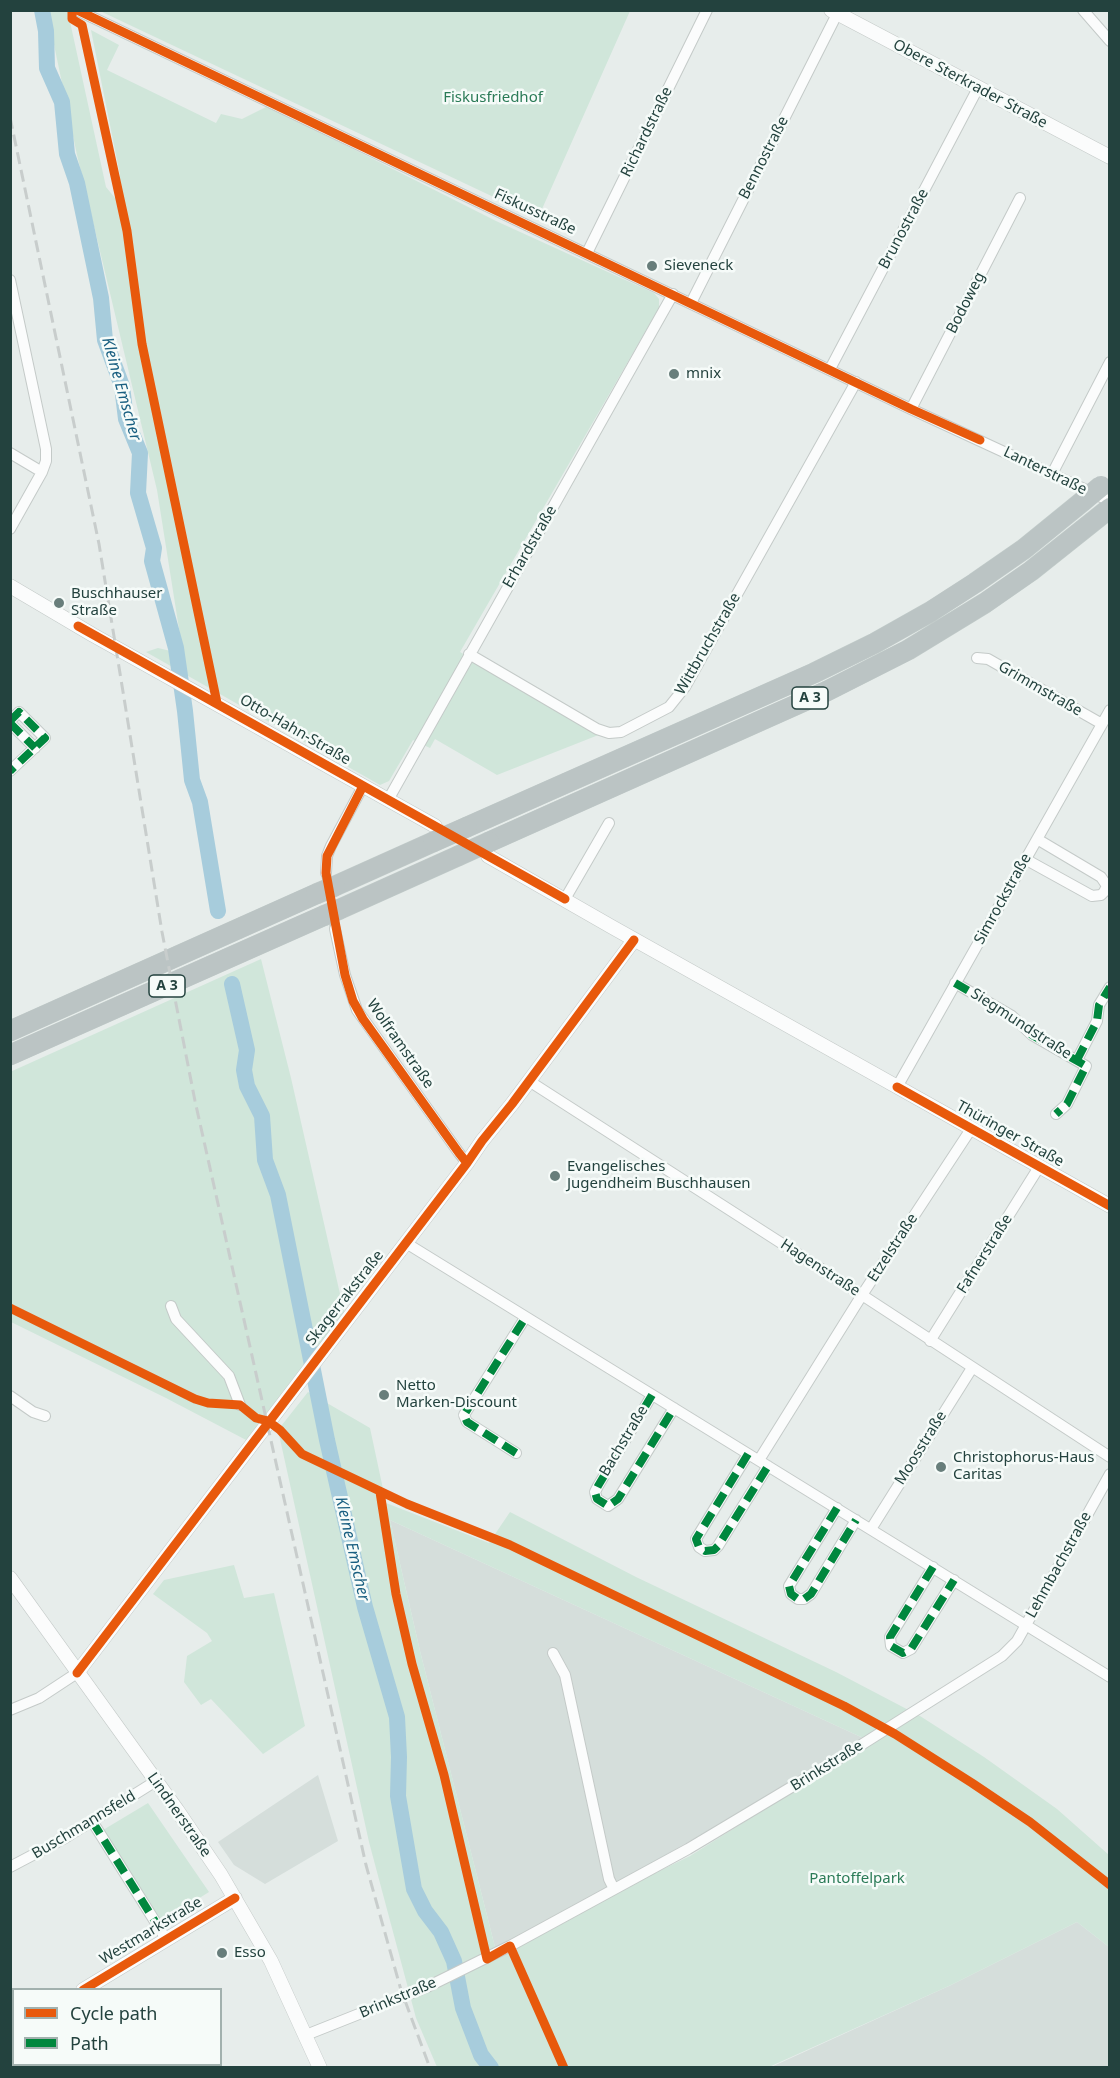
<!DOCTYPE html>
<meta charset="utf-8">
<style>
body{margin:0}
#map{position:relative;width:1120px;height:2078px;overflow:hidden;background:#e7edeb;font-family:"Noto Sans",sans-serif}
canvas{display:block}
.frame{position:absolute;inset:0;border:12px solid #23423e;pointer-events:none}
.legend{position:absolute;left:12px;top:1988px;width:210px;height:78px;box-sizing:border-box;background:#f6fbf9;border:2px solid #a2b1ae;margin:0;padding:8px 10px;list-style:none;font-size:18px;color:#23423e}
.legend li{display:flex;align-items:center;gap:12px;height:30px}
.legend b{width:30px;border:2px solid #a2b1ae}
</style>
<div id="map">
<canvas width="1120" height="2078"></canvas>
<div class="frame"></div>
<ul class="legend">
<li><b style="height:8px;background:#e8590c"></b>Cycle path</li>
<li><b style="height:8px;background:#00873e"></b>Path</li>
</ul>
</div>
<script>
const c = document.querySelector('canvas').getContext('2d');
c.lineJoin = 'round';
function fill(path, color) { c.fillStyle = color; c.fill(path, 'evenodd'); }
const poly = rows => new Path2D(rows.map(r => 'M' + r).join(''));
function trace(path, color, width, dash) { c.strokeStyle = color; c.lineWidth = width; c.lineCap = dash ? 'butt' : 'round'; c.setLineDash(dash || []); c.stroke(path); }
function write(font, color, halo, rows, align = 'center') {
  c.font = font + ' "Noto Sans",sans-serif'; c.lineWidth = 5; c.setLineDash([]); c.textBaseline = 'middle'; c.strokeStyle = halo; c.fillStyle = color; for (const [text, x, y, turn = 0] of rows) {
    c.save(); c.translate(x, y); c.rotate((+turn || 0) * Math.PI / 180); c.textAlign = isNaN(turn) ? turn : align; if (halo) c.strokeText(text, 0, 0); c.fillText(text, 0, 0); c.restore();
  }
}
fill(poly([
 [390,1520,861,1737,870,1739,496,1951,420,1651],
 [318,1775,338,1841,265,1884,234,1865,218,1842],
 [1077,1922,1109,1947,1109,2067,769,2068,951,1985]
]), '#d5dedb');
fill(poly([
 [47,11,71,11,69,17,106,187,115,198,120,175,91,30,119,45,107,70,216,123,221,114,242,119,268,106,496,221,654,293,659,299,659,308,460,652,601,734,497,775,435,739,430,748,413,740,389,781,380,785,146,652,158,648,183,654,157,490,77,155],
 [100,11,630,10,630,11,538,218],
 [261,959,291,1078,345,1316,248,1441,166,1398,11,1322,10,1072],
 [308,1392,370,1428,386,1503,489,1543,510,1512,636,1577,836,1672,920,1716,984,1757,1057,1809,1109,1855,1109,1947,1077,1922,951,1985,769,2067,437,2067,416,2018,369,1842,278,1430],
 [390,1520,861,1737,873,1741,690,1856,496,1951,420,1651],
 [234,1565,244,1598,274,1593,305,1726,263,1754,211,1699,201,1705,184,1682,187,1656,212,1641,207,1633,153,1594,164,1580],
 [148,1803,209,1892,161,1922,103,1830],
 [82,2064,132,2065,133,2067,77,2067]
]), '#d0e6da');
trace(poly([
 [42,10,46,31,47,68,62,102,67,154,77,183,101,298,105,340,122,386,126,419,140,453,138,493,154,548,152,561,176,648,185,711,192,780,200,802,218,911],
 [232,984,247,1050,244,1070,247,1086,262,1116,265,1160,278,1195,327,1440,365,1607,397,1717,399,1757,398,1796,414,1889,425,1911,441,1932,454,1961,463,2008,481,2055,491,2068]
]), '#a7ccdc', 16);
trace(poly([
 [326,873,335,929]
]), '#c0cbc8', 10, [10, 5]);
const minor = poly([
 [77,10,911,409,1110,501],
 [1083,10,1110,41],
 [587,253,707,10],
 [10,280,46,449,46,461,42,472,10,529],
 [691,303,837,14],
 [830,369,978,88],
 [911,409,1020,198],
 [10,453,42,472],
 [1052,474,1110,362],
 [469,654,597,729,609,733,621,732,669,707,685,687,856,382],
 [977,658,988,659,1102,724],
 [10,721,19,712,45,738,10,771],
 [10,723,35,748],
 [388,800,673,294],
 [1025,859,1092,896,1101,895,1104,892,1107,886,1101,877,1037,839],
 [326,873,327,856,331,846,363,786],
 [565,899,609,823],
 [335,929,345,975,357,1010,459,1153,467,1163],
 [955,983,1012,1016,1032,1035,1086,1066,1067,1104,1056,1114],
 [1077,1060,1097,1021,1099,1005,1110,987],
 [529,1081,862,1295,1110,1457],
 [897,1087,1110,710],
 [406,1243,1110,1677],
 [171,1306,176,1319,229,1376,240,1405],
 [930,1341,1039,1167],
 [652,1395,598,1486,595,1492,597,1499,608,1506,618,1499,674,1408],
 [10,1396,33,1412,45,1416],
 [516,1453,467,1422,464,1415,525,1318],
 [748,1454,696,1539,699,1547,705,1551,714,1550,718,1546,768,1466],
 [759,1460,862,1295,971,1129],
 [837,1508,789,1586,791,1594,798,1599,804,1599,811,1594,856,1520],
 [871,1529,972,1368],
 [933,1567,890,1637,891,1646,903,1653,911,1649,954,1580],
 [553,1653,565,1675,609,1879,614,1889],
 [10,1710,39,1698,77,1673],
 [92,1821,166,1939],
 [10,1867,65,1838,156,1781],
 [306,2035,427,1987,510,1946,688,1849,850,1752,1002,1656,1017,1641,1110,1474]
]);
const tertiary = poly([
 [831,10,1110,157],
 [10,586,93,635,435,826],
 [488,856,612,927,1110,1206],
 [10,1578,177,1810,221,1875,271,1961,320,2068],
 [77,1673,467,1163,482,1141,512,1104,634,940],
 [83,1990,235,1898],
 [10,2034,14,2032]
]);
const motorway = poly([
 [467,827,814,673,875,643,930,612,975,583,1024,549,1083,501],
 [489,842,827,691,908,650,985,603,1031,571,1110,508],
 [335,886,433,842],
 [340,909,458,856],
 [10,1031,316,894],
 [10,1055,323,916]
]);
trace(minor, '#c4cac8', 12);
trace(tertiary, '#c4cac8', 15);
trace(motorway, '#c2ccca', 21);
trace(minor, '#fbfcfc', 10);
trace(tertiary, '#fbfcfc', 14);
trace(motorway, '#bbc4c4', 20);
trace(poly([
 [10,117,99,544,162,932,195,1101,366,1865,401,1990,430,2068]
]), '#c8cdcc', 3, [12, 6]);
const motorwayBridge = poly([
 [1083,501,1101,486],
 [433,842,467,827],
 [458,856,489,842],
 [316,894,335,886],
 [323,916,340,909]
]);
trace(motorwayBridge, '#c2ccca', 21, []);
trace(motorwayBridge, '#bbc4c4', 20);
trace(poly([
 [10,721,19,712,45,738,10,771],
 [10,723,35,748],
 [955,983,1012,1016,1032,1035,1086,1066,1067,1104,1056,1114],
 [1077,1060,1097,1021,1099,1005,1110,987],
 [652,1395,598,1486,595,1492,597,1499,608,1506,618,1499,674,1408],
 [516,1453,467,1422,464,1415,525,1318],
 [748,1454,696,1539,699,1547,705,1551,714,1550,718,1546,768,1466],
 [837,1508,789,1586,791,1594,798,1599,804,1599,811,1594,856,1520],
 [933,1567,890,1637,891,1646,903,1653,911,1649,954,1580],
 [92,1821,166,1939]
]), '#00873e', 8, [15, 8]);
trace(poly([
 [72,10,72,19,82,25,127,231,142,344,217,703],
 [77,10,911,409,980,440],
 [78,626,565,899],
 [363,786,327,856,326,873,345,975,353,1001,363,1019,459,1153,467,1163],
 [897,1087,1110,1206],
 [10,1308,195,1399,208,1403,240,1405,256,1418,268,1421,280,1430,302,1454,407,1504,510,1545,844,1706,895,1734,972,1783,1030,1822,1110,1885],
 [380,1492,396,1594,412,1664,444,1775,487,1959,510,1946,564,2068],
 [77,1673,467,1163,482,1141,512,1104,634,940],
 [83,1990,235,1898]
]), '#e8590c', 9);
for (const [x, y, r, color] of [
 [652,266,6,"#687e7b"],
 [674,374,6,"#687e7b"],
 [59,603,6,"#687e7b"],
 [555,1176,6,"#687e7b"],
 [384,1395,6,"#687e7b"],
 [941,1467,6,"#687e7b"],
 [222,1953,6,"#687e7b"]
]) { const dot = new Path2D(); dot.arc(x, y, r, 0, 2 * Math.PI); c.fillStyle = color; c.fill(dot); trace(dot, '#f6fbf9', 2); }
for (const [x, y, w] of [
 [810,698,36],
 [167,986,36]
]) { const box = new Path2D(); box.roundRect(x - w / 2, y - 11, w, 22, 4.5); c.fillStyle = '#f6fbf9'; c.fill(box); trace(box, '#23423e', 1.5); }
write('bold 14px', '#23423e', null, [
 ["A 3",810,698],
 ["A 3",167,986]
]);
write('15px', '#23423e', '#f6fbf9', [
 ["Obere Sterkrader Straße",970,84,28],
 ["Richardstraße",647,132,-64],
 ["Bennostraße",764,158,-63],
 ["Fiskusstraße",535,212,25],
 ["Brunostraße",904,229,-62],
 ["Bodoweg",966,303,-63],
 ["Lanterstraße",1045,471,26],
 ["Erhardstraße",530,547,-60],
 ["Wittbruchstraße",708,644,-60],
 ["Grimmstraße",1040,689,30],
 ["Otto-Hahn-Straße",295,730,30],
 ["Simrockstraße",1003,899,-61],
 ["Siegmundstraße",1021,1024,33],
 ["Wolframstraße",400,1044,55],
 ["Thüringer Straße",1010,1134,29],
 ["Etzelstraße",893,1248,-57],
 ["Fafnerstraße",985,1254,-58],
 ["Hagenstraße",820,1268,33],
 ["Skagerrakstraße",345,1298,-52],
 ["Bachstraße",624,1441,-59],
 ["Moosstraße",921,1448,-58],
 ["Lehmbachstraße",1059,1565,-61],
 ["Brinkstraße",827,1766,-32],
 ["Lindnerstraße",179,1815,55],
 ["Buschmannsfeld",84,1825,-31],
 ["Westmarkstraße",151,1931,-31],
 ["Brinkstraße",398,1998,-23]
]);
write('15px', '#2b7b57', '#f6fbf9', [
 ["Fiskusfriedhof",493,98],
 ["Pantoffelpark",857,1879]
]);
write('15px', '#23423e', '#f6fbf9', [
 ["Sieveneck",664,266],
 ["mnix",686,374],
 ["Buschhauser",71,594],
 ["Straße",71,611],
 ["Evangelisches",567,1167],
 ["Jugendheim Buschhausen",567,1184],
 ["Netto",396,1386],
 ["Marken-Discount",396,1403],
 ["Christophorus-Haus",953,1458],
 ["Caritas",953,1475],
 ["Esso",234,1953]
], 'left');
write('italic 16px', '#195f81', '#f6fbf9', [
 ["Kleine Emscher",121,389,74],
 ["Kleine Emscher",352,1549,77]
]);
</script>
